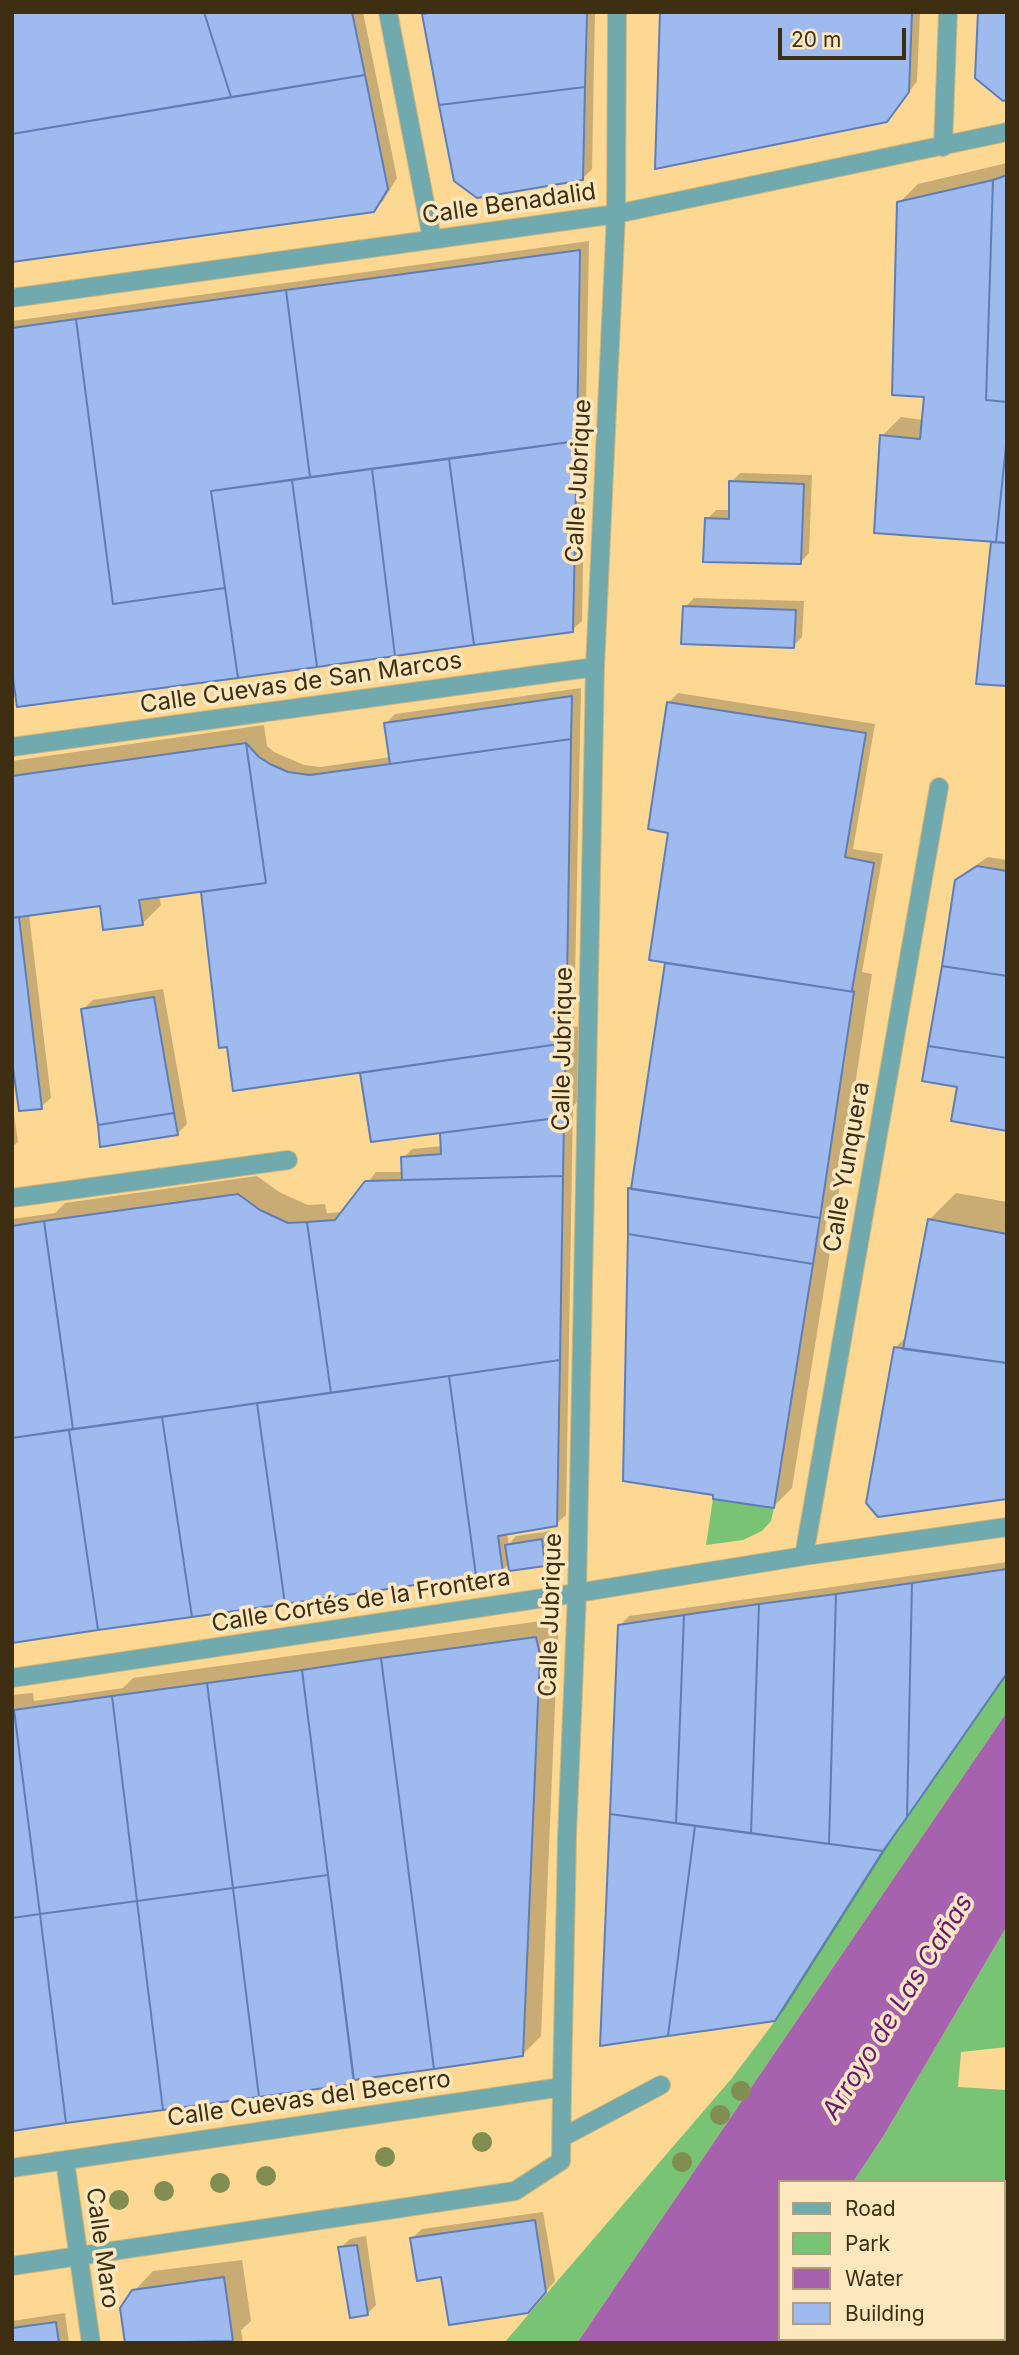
<!DOCTYPE html>
<meta charset="utf-8">
<style>
body{margin:0}
#map{position:relative;width:1019px;height:2355px;overflow:hidden;background:#fcd892;font-family:Inter,sans-serif}
canvas{display:block}
.frame{position:absolute;inset:0;border:14px solid #3e2f12;pointer-events:none}
.legend{position:absolute;left:778px;top:2180px;width:228px;height:161px;box-sizing:border-box;background:#fde7bf;border:2px solid #b19d7a;margin:0;padding:9px 12px;list-style:none;font-size:21px;color:#3e2f12}
.legend li{display:flex;align-items:center;gap:14px;height:35px}
.legend b{width:35px;border:2px solid #b19d7a}
.scale{position:absolute;left:778px;top:28px;width:128px;height:32px;box-sizing:border-box;border:4px solid #3e2f12;border-top:0;padding-left:9px;font-size:21px;line-height:24px;white-space:nowrap;color:#3e2f12;-webkit-text-stroke:5px #fde7bf;paint-order:stroke}
</style>
<div id="map">
<canvas width="1019" height="2355"></canvas>
<div class="frame"></div>
<ul class="legend">
<li><b style="height:9px;background:#70aaaf"></b>Road</li>
<li><b style="height:19px;background:#78c474"></b>Park</li>
<li><b style="height:19px;background:#a662ae"></b>Water</li>
<li><b style="height:19px;background:#9fbaef"></b>Building</li>
</ul>
<div class="scale">20 m</div>
</div>
<script>
const c = document.querySelector('canvas').getContext('2d');
c.lineJoin = 'round';
function fill(path, color) { c.fillStyle = color; c.fill(path, 'evenodd'); }
const poly = rows => new Path2D(rows.map(r => 'M' + r).join(''));
function trace(path, color, width, dash) { c.strokeStyle = color; c.lineWidth = width; c.lineCap = dash ? 'butt' : 'round'; c.setLineDash(dash || []); c.stroke(path); }
function write(font, color, halo, rows, align = 'center') {
  c.font = font + ' Inter,sans-serif'; c.lineWidth = 7; c.setLineDash([]); c.textBaseline = 'middle'; c.strokeStyle = halo; c.fillStyle = color; for (const [text, x, y, turn = 0] of rows) {
    c.save(); c.translate(x, y); c.rotate((+turn || 0) * Math.PI / 180); c.textAlign = isNaN(turn) ? turn : align; if (halo) c.strokeText(text, 0, 0); c.fillText(text, 0, 0); c.restore();
  }
}
fill(poly([
 [713,1499,774,1508,771,1521,762,1531,743,1540,706,1545],
 [1007,1673,1007,1712,577,2343,504,2343,732,2078,775,2021,883,1851],
 [1007,1926,1007,2047,961,2052,958,2087,1007,2090,1007,2194,1003,2195,1003,2182,853,2182,884,2135]
]), '#78c474');
fill(poly([
 [1007,1712,1007,1926,884,2135,853,2182,779,2182,779,2339,791,2339,785,2343,577,2343]
]), '#a662ae');
fill(poly([
 [12,12,363,12,397,178,383,201,373,210,12,260],
 [424,12,595,12,592,169,582,179,456,180],
 [662,12,920,12,917,81,896,110,887,120],
 [1007,163,1007,685,993,543,995,540,882,436,901,417,924,420,926,395,899,203,918,184],
 [589,241,582,621,572,630,18,705,12,657,12,321],
 [740,473,812,475,809,553,800,563,707,519,716,510,730,510,731,482],
 [694,598,804,601,802,637,793,646,685,607],
 [581,688,574,1027,584,1025,582,1097,573,1106,566,1515,556,1524,507,1533,509,1544,516,1536,551,1531,554,1555,545,1564,509,1563,502,1571,12,1641,12,1219,55,1213,65,1203,257,1176,279,1192,308,1205,325,1204,327,1213,344,1212,376,1172,403,1172,403,1158,412,1149,442,1146,441,1131,373,1140,362,1071,203,893,206,890,159,896,161,905,142,924,102,904,29,914,51,1098,41,1107,12,1048,12,761,264,725,267,746,274,752,304,765,320,767,391,757,386,723,395,714],
 [678,693,875,724,853,849,883,854,862,972,872,974,838,1197,828,1207,823,1244,831,1246,792,1488,774,1506,630,1189,633,1186,667,963,669,961,668,703],
 [988,857,1007,860,1007,1129,959,1085,957,881,967,871],
 [163,989,187,1124,177,1134,83,1009,93,1000],
 [12,1101,18,1142,12,1147],
 [956,1193,1007,1202,1007,1497,895,1348,908,1335,929,1220],
 [1007,1562,1007,1675,892,1840,784,2010,774,2020,602,2044,620,1625,629,1616],
 [555,1619,558,1635,541,2036,522,2055,358,2078,354,2082,12,2129,12,1695,33,1693,34,1701,123,1688,133,1678],
 [543,2212,555,2281,537,2302,443,2275,412,2238,422,2229],
 [366,2236,376,2305,367,2314,340,2248,350,2239],
 [242,2260,251,2321,241,2330,243,2343,127,2343,134,2291,153,2271],
 [65,2313,69,2343,12,2343,12,2321]
]), '#0003');
trace(poly([
 [1003,2232,1007,2232]
]), '#a662ae', 44);
const building = poly([
 [12,12,204,12,231,97,12,134,12,12],
 [204,12,352,12,365,75,231,97,204,12],
 [435,12,587,12,585,87,439,105,422,14,435,12],
 [660,12,912,12,909,92,887,122,655,169,660,12],
 [978,12,1007,12,1007,100,1003,101,975,78,978,12],
 [365,75,388,189,374,212,12,262,12,134,365,75],
 [585,87,583,180,477,198,454,181,439,105,585,87],
 [1007,175,1007,402,986,400,993,180,1007,175],
 [993,180,986,400,1007,402,1007,436,996,542,874,533,880,435,920,439,924,397,892,395,897,202,993,180],
 [580,250,577,441,310,477,286,290,580,250],
 [286,290,310,477,211,491,225,588,113,604,76,319,286,290],
 [76,319,113,604,225,588,238,678,17,707,12,671,12,328,76,319],
 [1007,436,1007,543,996,542,1007,436],
 [577,441,573,632,474,645,449,459,577,441],
 [449,459,474,645,395,656,372,469,449,459],
 [372,469,395,656,317,667,292,480,372,469],
 [292,480,317,667,238,678,211,491,292,480],
 [729,481,804,484,801,564,703,562,705,518,729,519,729,481],
 [991,542,1007,543,1007,686,976,684,991,542],
 [683,606,796,610,794,648,681,644,683,606],
 [572,696,571,739,390,764,384,723,572,696],
 [667,702,866,733,845,857,874,863,852,990,854,992,649,960,668,833,648,829,667,702],
 [571,739,566,1043,233,1091,227,1047,219,1048,201,892,266,883,246,743,259,757,270,764,288,772,310,775,571,739],
 [246,743,266,883,139,900,143,925,103,930,100,906,12,918,12,776,246,743],
 [977,866,1007,871,1007,976,942,966,955,880,977,866],
 [19,917,42,1109,19,1111,12,1061,12,918,19,917],
 [665,963,854,992,820,1218,631,1189,665,963],
 [942,966,1007,976,1007,1058,928,1046,942,966],
 [154,997,174,1113,98,1125,81,1009,154,997],
 [566,1043,564,1117,371,1142,360,1073,566,1043],
 [928,1046,1007,1058,1007,1131,951,1121,957,1087,922,1081,928,1046],
 [174,1113,178,1135,100,1147,98,1125,174,1113],
 [564,1117,563,1176,402,1180,401,1157,441,1154,440,1133,564,1117],
 [563,1176,560,1360,331,1393,307,1222,335,1220,365,1181,563,1176],
 [628,1188,820,1218,813,1264,628,1234,628,1188],
 [238,1194,260,1210,288,1223,307,1222,331,1393,73,1429,44,1221,238,1194],
 [928,1219,1007,1234,1007,1363,903,1349,928,1219],
 [44,1221,73,1429,12,1438,12,1226,44,1221],
 [628,1234,813,1264,774,1508,713,1499,713,1495,623,1481,628,1234],
 [894,1347,1007,1363,1007,1499,878,1517,866,1503,894,1347],
 [560,1360,557,1526,498,1536,503,1572,476,1576,449,1376,560,1360],
 [449,1376,476,1576,285,1604,257,1403,449,1376],
 [257,1403,285,1604,192,1617,162,1417,257,1403],
 [162,1417,192,1617,98,1630,69,1430,162,1417],
 [69,1430,98,1630,12,1643,12,1438,69,1430],
 [542,1539,545,1566,509,1571,505,1545,542,1539],
 [1007,1569,1007,1673,907,1817,912,1583,1007,1569],
 [912,1583,907,1817,883,1851,829,1844,836,1594,912,1583],
 [836,1594,829,1844,751,1833,759,1604,836,1594],
 [759,1604,751,1833,676,1823,684,1615,759,1604],
 [684,1615,676,1823,610,1814,618,1625,684,1615],
 [536,1637,540,1655,523,2056,434,2069,381,1658,536,1637],
 [381,1658,434,2069,354,2080,302,1670,381,1658],
 [302,1670,328,1875,233,1888,207,1683,302,1670],
 [207,1683,233,1888,137,1901,112,1696,207,1683],
 [112,1696,137,1901,40,1914,14,1710,112,1696],
 [14,1710,40,1914,12,1918,12,1711,14,1710],
 [610,1814,695,1826,668,2036,600,2046,610,1814],
 [695,1826,883,1851,775,2021,668,2036,695,1826],
 [328,1875,354,2084,259,2097,233,1888,328,1875],
 [233,1888,259,2097,163,2110,137,1901,233,1888],
 [137,1901,163,2110,66,2123,40,1914,137,1901],
 [40,1914,66,2123,12,2131,12,1918,40,1914],
 [535,2220,546,2292,528,2313,449,2325,441,2277,417,2281,410,2238,535,2220],
 [357,2245,368,2315,350,2318,338,2247,357,2245],
 [224,2277,233,2341,125,2343,120,2308,132,2290,224,2277],
 [56,2322,59,2343,12,2343,12,2328,56,2322]
]);
fill(building, '#9fbaef');
trace(building, '#5f7db7', 2);
const street = poly([
 [388,12,432,239],
 [943,147,948,12],
 [12,298,616,214,1007,132],
 [12,747,595,667],
 [12,1198,288,1160],
 [804,1556,939,787],
 [12,1678,577,1593,804,1556,1007,1527],
 [562,2087,567,1836,577,1593,595,667,616,214,617,12],
 [561,2138,661,2085],
 [65,2161,91,2343],
 [12,2168,562,2087,561,2161,515,2191,12,2266]
]);
trace(street, '#d6b678', 20);
trace(street, '#70aaaf', 18);
c.fillStyle = '#818d51';
for (const [x, y] of [
 [741,2091],
 [720,2115],
 [482,2142],
 [385,2157],
 [682,2162],
 [266,2176],
 [220,2183],
 [164,2191],
 [119,2200]
]) { c.beginPath(); c.arc(x, y, 10, 0, 2 * Math.PI); c.fill(); }
write('24px', '#3e2f12', '#fde7bf', [
 ["Calle Benadalid",509,204,-8],
 ["Calle Jubrique",579,481,-87],
 ["Calle Cuevas de San Marcos",301,683,-8],
 ["Calle Jubrique",563,1049,-89],
 ["Calle Yunquera",847,1167,-80],
 ["Calle Cortés de la Frontera",361,1601,-9],
 ["Calle Jubrique",551,1615,-88],
 ["Calle Cuevas del Becerro",309,2099,-8],
 ["Calle Maro",102,2248,82]
]);
write('italic 26px', '#6d1778', '#fde7bf', [
 ["Arroyo de Las Cañas",898,2007,-58]
]);
</script>
